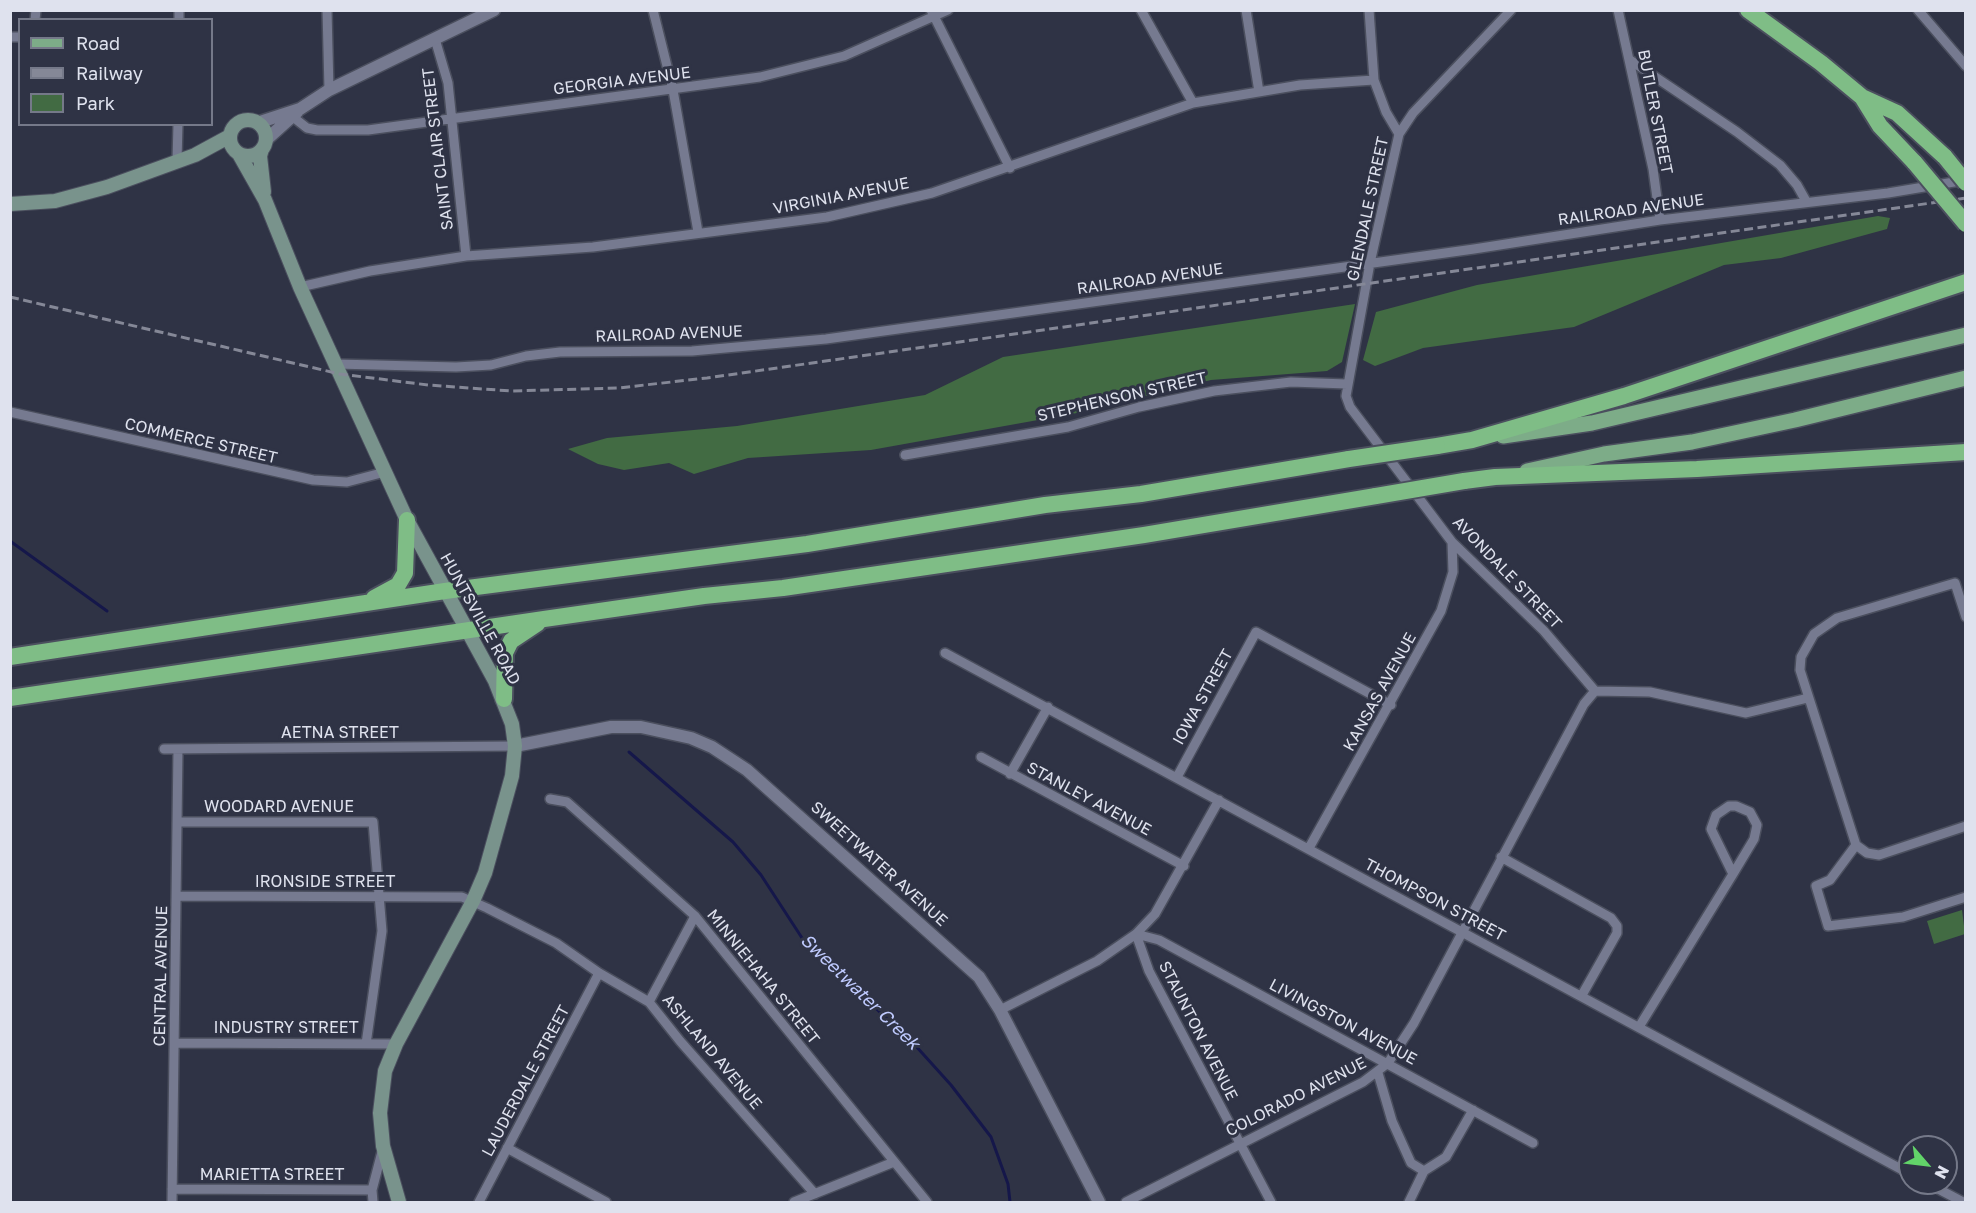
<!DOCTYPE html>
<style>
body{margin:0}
#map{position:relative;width:1976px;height:1213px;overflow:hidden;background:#2f3345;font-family:"Golos Text",sans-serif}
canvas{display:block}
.frame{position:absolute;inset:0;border:12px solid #dfe2ee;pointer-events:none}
.legend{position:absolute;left:18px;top:18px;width:195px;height:108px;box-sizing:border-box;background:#2f3345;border:2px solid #757989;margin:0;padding:8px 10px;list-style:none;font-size:18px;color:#dfe2ee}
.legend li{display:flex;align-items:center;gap:12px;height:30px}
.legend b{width:30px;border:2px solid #757989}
.north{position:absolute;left:1898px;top:1135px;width:60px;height:60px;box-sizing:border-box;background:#2f3345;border:2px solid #757989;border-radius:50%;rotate:118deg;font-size:16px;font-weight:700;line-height:24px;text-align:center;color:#dfe2ee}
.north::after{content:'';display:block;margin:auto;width:21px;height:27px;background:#62d469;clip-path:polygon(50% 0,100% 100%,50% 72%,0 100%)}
</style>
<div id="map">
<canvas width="1976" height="1213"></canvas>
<div class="frame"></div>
<ul class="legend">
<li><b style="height:8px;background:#7dac88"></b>Road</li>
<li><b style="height:8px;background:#858897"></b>Railway</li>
<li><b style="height:16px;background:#426b43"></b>Park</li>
</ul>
<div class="north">N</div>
</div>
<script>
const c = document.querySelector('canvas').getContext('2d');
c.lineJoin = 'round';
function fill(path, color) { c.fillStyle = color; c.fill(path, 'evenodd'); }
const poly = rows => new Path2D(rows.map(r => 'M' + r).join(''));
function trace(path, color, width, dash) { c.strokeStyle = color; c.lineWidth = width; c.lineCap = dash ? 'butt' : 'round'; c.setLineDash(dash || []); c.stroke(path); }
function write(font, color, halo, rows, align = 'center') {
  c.font = font + ' "Golos Text",sans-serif'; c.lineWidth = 6; c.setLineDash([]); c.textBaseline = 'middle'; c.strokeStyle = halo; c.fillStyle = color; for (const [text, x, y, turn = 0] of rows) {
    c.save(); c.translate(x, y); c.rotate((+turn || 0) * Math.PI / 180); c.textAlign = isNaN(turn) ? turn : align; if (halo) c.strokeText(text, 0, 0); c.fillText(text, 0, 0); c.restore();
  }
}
fill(poly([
 [1878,216,1890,218,1887,229,1781,258,1724,265,1574,327,1423,348,1375,366,1363,360,1376,312,1477,285],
 [1355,304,1342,362,1327,371,1211,380,1077,413,871,450,748,458,694,474,669,463,624,470,598,464,568,449,607,438,737,426,925,395,1003,357],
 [1962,910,1965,934,1934,944,1927,921]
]), '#426b43');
trace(poly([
 [10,541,107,611],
 [629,752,733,842,761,875,804,941,914,1044,951,1085,991,1137,1008,1184,1010,1202]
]), '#15174a', 3);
const minor = poly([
 [327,10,329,90],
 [653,10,673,90,698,232],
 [931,10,1010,168],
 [1141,10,1193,103],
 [1246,10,1259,92],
 [1369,10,1374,80,1386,112,1399,134],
 [1511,10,1413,113,1399,134,1370,263,1346,396,1350,407,1452,542,1544,631,1595,691],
 [1618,10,1653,169,1660,220],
 [1918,10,1966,66],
 [35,20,36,10],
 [179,20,179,10],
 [10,37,20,37],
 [435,39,448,83,466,256],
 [1630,60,1737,132,1780,165,1797,185,1806,201],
 [293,117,307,128,317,130,368,130,760,77,844,56,948,10],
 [177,161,178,124],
 [300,287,370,271,466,256,593,247,827,217,932,193,1193,103,1300,85,1374,80],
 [336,364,456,367,491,365,526,356,560,352,692,351,826,339,1474,249,1660,220,1888,193,1966,180],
 [10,412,313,480,347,482,385,472],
 [905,455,1068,427,1139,407,1214,391,1291,382,1347,384],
 [1966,617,1955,583,1837,618,1814,634,1801,657,1800,670,1856,845,1867,853,1879,855,1966,826],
 [945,653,1910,1174],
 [1595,691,1650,692,1746,713,1808,698],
 [164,749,515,746],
 [981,757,1184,866],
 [1010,774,1048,707],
 [1177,777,1256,632,1391,705],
 [550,799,567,802,695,916,927,1202],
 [1729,806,1736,806,1750,812,1757,825,1754,839,1733,874,1711,829,1716,815,1729,806],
 [177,822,373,822,382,931,366,1044],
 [1856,845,1830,880,1816,886,1828,926,1903,917,1966,897],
 [1309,848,1441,611,1453,572,1452,542],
 [1501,857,1611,918,1617,926,1617,933,1582,995],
 [177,896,462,897,487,908,556,943,599,973,649,1002,680,1041,815,1194],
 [1136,934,1159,940,1533,1143],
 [1136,934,1149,971,1271,1202],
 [649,1002,695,916],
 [1000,1010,1097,961,1136,934,1155,914,1219,800],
 [1639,1027,1733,874],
 [176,1043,396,1044],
 [1378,1073,1392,1121,1411,1163,1424,1171],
 [507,1148,606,1202],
 [1424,1171,1446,1157,1473,1110],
 [1927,1183,1963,1202],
 [172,1189,372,1190],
 [172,1202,178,749],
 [373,1202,372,1190,383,1148],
 [479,1202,599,973],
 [794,1202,894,1162],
 [1126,1202,1363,1082,1388,1063,1414,1023,1584,704,1595,691],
 [1409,1202,1424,1171]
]);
const tertiary = poly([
 [257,123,300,109,329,90,494,10],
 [266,140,297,112],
 [515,746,611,727,641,727,691,738,712,747,747,770,979,977,1000,1010,1099,1202]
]);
const secondary = poly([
 '230 138a18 18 0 1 1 36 0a18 18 0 1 1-36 0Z',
 [262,149,260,156,264,192],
 [239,154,265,200,300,287,407,520,495,681,512,724,515,746,512,776,485,873,473,901,396,1044,385,1071,380,1113,383,1146,399,1202],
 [10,204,55,201,107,187,195,155,230,136]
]);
const primary = poly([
 [1503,436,1592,423,1966,335],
 [1527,471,1604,454,1692,442,1795,420,1966,378]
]);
const trunk = poly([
 [1748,10,1821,63,1862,97,1897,113,1945,157],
 [1862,97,1880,126,1915,163],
 [1437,446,1472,440,1624,396,1966,282],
 [1464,481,1495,477,1697,469,1966,452],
 [374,598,398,585,405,573,407,520],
 [10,657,445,591,807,544,1045,505,1141,494,1349,459],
 [10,698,544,619,704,596,783,588,1144,535,1376,496],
 [504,699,505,653,511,641,538,623]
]);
trace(minor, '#4b4f5e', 12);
trace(tertiary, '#4b4f5e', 15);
trace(secondary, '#4b4f5e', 16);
trace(primary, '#4b4f5e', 18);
trace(trunk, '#4b4f5e', 20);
trace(minor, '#767a90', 9);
trace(tertiary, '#767a90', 12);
trace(secondary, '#79938c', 14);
trace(primary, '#7dac88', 15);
trace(trunk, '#7fbd86', 16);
trace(poly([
 [10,297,340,374,428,385,511,391,618,388,707,378,1966,198]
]), '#858897', 3, [9, 4.5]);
const trunkBridge = poly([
 [1945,157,1966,183],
 [1915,163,1966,224],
 [1349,459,1437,446],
 [1376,496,1464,481]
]);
trace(trunkBridge, '#4b4f5e', 20, []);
trace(trunkBridge, '#7fbd86', 16);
write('16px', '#dfe2ee', '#2f3345', [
 ["GEORGIA AVENUE",622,81,-7],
 ["BUTLER STREET",1655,112,79],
 ["SAINT CLAIR STREET",438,149,-97],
 ["VIRGINIA AVENUE",841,196,-11],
 ["GLENDALE STREET",1368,209,-78],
 ["RAILROAD AVENUE",1631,210,-8],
 ["RAILROAD AVENUE",1150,279,-8],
 ["RAILROAD AVENUE",669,334,-2],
 ["STEPHENSON STREET",1122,397,-13],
 ["COMMERCE STREET",201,441,13],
 ["AVONDALE STREET",1507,573,46],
 ["HUNTSVILLE ROAD",480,619,61],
 ["KANSAS AVENUE",1380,692,-61],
 ["IOWA STREET",1203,697,-61],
 ["AETNA STREET",340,733],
 ["STANLEY AVENUE",1089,799,28],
 ["WOODARD AVENUE",279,807],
 ["SWEETWATER AVENUE",879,864,42],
 ["IRONSIDE STREET",325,882],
 ["THOMPSON STREET",1435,900,28],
 ["CENTRAL AVENUE",161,976,-89],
 ["MINNIEHAHA STREET",763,977,51],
 ["LIVINGSTON AVENUE",1343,1022,28],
 ["INDUSTRY STREET",286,1028],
 ["STAUNTON AVENUE",1198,1031,63],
 ["ASHLAND AVENUE",712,1052,50],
 ["LAUDERDALE STREET",526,1081,-62],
 ["COLORADO AVENUE",1296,1097,-27],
 ["MARIETTA STREET",272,1175]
]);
write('italic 18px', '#bfcafe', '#2f3345', [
 ["Sweetwater Creek",860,992,44]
]);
</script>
